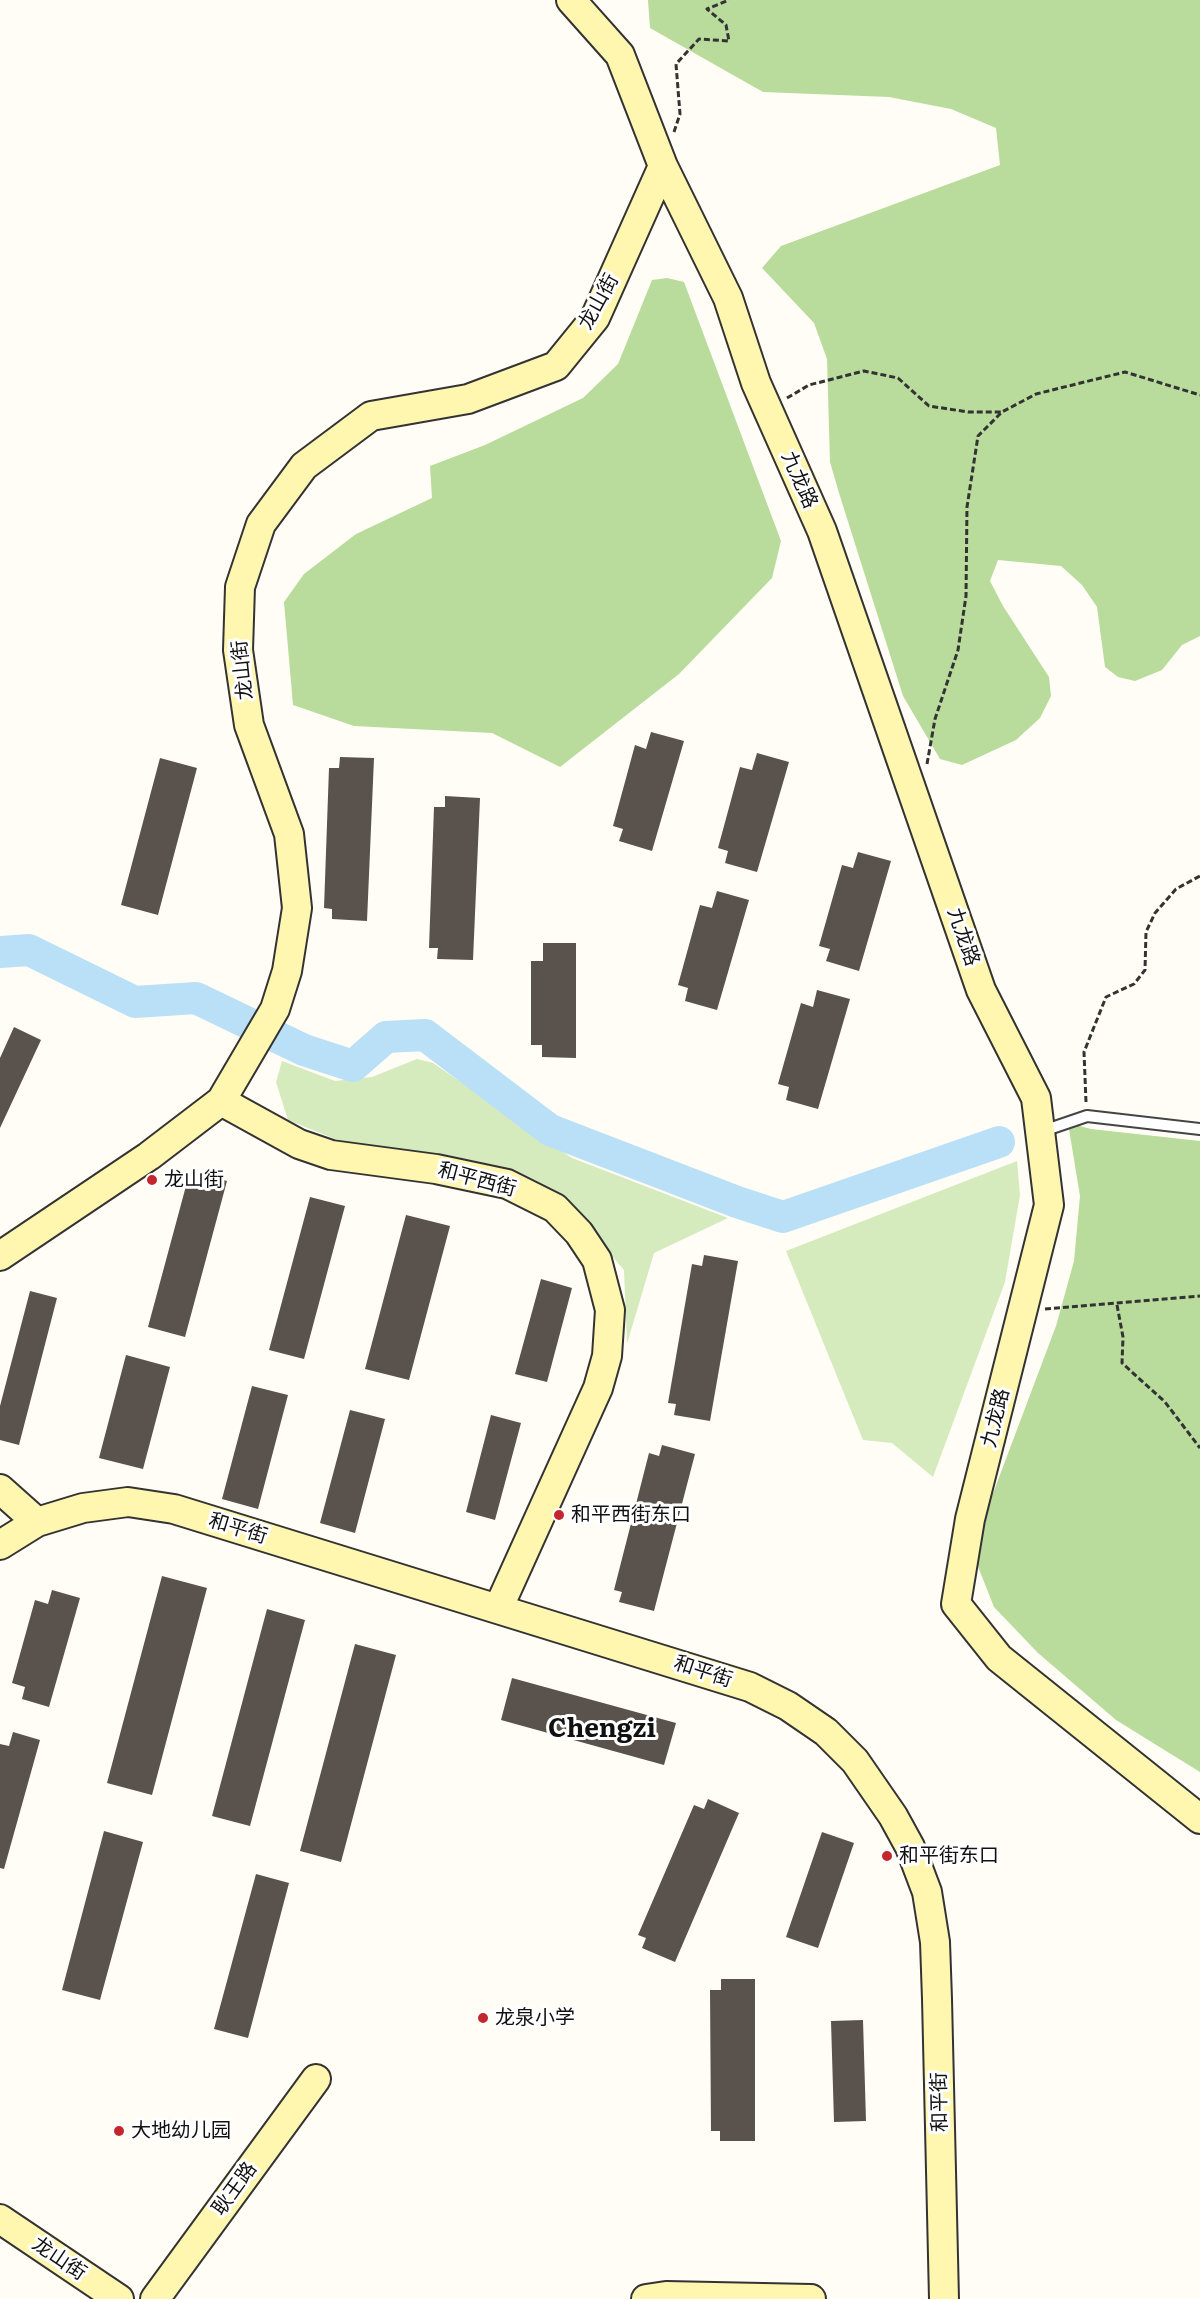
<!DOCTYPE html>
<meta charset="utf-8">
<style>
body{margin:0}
canvas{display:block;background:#fffdf5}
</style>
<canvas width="1200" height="2299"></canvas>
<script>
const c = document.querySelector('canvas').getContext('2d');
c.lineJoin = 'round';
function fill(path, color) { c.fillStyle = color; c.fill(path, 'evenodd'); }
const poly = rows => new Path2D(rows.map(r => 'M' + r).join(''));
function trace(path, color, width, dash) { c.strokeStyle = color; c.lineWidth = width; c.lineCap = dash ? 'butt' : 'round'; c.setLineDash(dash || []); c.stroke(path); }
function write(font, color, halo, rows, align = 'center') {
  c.font = font + ' Literata,"Noto Sans SC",serif'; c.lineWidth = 6; c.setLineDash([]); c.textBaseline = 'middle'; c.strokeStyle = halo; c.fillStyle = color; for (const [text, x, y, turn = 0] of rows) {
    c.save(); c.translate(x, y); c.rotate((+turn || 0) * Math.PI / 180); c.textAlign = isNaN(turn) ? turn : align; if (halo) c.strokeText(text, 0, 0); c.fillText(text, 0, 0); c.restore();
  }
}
fill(poly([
 [417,1059,433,1063,572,1158,728,1218,654,1253,627,1344,624,1270,584,1224,372,1154,288,1120,276,1082,282,1061,335,1081,372,1077],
 [1017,1161,1020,1195,1005,1282,933,1477,892,1443,863,1440,786,1251]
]), '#d5ebbd');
fill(poly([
 [648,0,1200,0,1200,636,1182,645,1162,670,1135,681,1118,677,1105,667,1097,607,1082,585,1061,566,998,560,990,581,1003,606,1049,677,1051,696,1040,718,1016,740,962,765,940,759,903,696,839,493,830,462,827,359,814,323,762,268,781,246,1000,165,996,128,951,109,889,97,763,92,650,28],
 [667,278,684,282,781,541,772,578,679,674,560,767,492,733,354,726,293,705,284,602,304,574,356,534,432,498,430,466,485,445,583,398,618,364,652,280],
 [1068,1123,1091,1129,1200,1141,1200,1772,1116,1720,1038,1653,994,1607,975,1559,989,1504,1056,1326,1074,1261,1080,1196]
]), '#b9dc9c');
trace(poly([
 [0,952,29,950,135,1002,196,998,304,1050,353,1066,386,1037,425,1035,550,1130,737,1202,783,1217,999,1142]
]), '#b9e0f7', 32);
fill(poly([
 [651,732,684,741,652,851,619,841,623,829,613,826,635,745,646,749],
 [757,753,789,762,757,872,725,863,728,851,718,848,740,767,752,770],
 [340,757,374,758,367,921,332,919,332,909,324,908,329,768,339,768],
 [160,758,197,768,158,915,121,905],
 [445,796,480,798,473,960,437,959,438,948,429,948,434,807,445,807],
 [858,852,891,861,859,971,826,961,830,949,819,946,842,865,853,868],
 [717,891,749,900,717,1010,685,1001,688,988,678,985,700,905,712,908],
 [543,943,576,943,576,1058,542,1057,542,1045,531,1045,531,961,543,961],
 [817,990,850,999,818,1109,786,1100,789,1087,778,1084,801,1003,813,1007],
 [14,1027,41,1040,0,1128,0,1058],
 [190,1171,227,1181,185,1337,148,1327],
 [310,1197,345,1206,304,1359,269,1350],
 [406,1215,450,1226,409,1380,365,1369],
 [704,1255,738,1261,710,1421,674,1415,676,1404,668,1403,692,1264,702,1266],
 [541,1279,572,1288,547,1382,515,1374],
 [30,1291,57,1298,19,1445,0,1440,0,1406],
 [126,1355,170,1367,143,1469,99,1458],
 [252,1386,288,1395,258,1509,222,1499],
 [350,1410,385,1419,355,1533,320,1523],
 [491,1415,521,1423,495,1520,466,1512],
 [662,1445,695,1454,654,1611,619,1602,622,1592,614,1590,649,1453,659,1456],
 [162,1576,207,1588,152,1795,107,1783],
 [52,1590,80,1598,49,1707,22,1699,25,1687,12,1683,35,1600,48,1604],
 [267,1609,305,1620,250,1826,212,1816],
 [355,1644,396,1655,341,1862,300,1851],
 [512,1678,676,1723,664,1765,501,1720],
 [13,1732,40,1740,4,1869,0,1868,0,1744,9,1746],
 [708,1799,739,1813,675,1962,642,1948,646,1938,638,1935,694,1805,704,1809],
 [104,1831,143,1842,100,2000,62,1990],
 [822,1832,854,1843,818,1948,786,1937],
 [256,1874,289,1883,248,2038,214,2029],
 [721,1979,755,1979,755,2141,720,2141,720,2131,711,2131,710,1990,721,1990],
 [863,2020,866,2121,834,2122,831,2021]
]), '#5a524d');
const lane = poly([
 [1040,1132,1087,1116,1200,1129]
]);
const secondary = poly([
 [571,0,620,55,663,166,728,298,756,383,822,531,981,990,1036,1098,1049,1205,970,1519,956,1604,999,1658,1200,1819],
 [221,1101,299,1144,331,1155,436,1169,507,1184,555,1208,579,1233,597,1260,610,1310,607,1356,598,1388,498,1609],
 [0,1256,149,1156,221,1101,275,1009,287,971,297,908,289,834,249,725,238,650,240,587,261,524,304,466,371,416,468,399,556,366,595,318,663,166],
 [0,1489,37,1522],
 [0,1545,37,1522,83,1508,128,1502,174,1509,750,1687,788,1706,826,1732,855,1761,893,1816,910,1847,927,1892,935,1942,937,1999,944,2299],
 [0,2219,119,2299],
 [155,2299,316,2079],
 [646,2299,666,2296,811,2299]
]);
trace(lane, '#444', 14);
trace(secondary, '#333', 32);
trace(poly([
 [674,132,680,114,676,64,699,39,729,41,726,25,707,9,729,0],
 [787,398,809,385,864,371,898,378,929,406,968,412,1002,412],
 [927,764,935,719,958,650,966,596,967,507,978,436,1002,412,1036,394,1125,372,1200,395],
 [1086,1102,1084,1052,1106,997,1134,984,1145,970,1146,932,1155,913,1176,889,1200,876],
 [1117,1305,1123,1337,1122,1363,1165,1402,1200,1448],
 [1045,1309,1200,1296]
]), '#333', 3, [6, 3]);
trace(lane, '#fff', 10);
trace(secondary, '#fff6b0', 28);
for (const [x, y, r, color] of [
 [152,1180,6,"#c4262e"],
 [559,1515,6,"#c4262e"],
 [887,1856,6,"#c4262e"],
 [483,2018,6,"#c4262e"],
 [119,2131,6,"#c4262e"]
]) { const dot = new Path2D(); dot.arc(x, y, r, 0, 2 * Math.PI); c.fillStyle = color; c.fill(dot); trace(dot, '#fff', 2); }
write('20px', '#111', '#fff', [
 ["龙山街",599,302,-61],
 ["九龙路",799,480,66],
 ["龙山街",243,670,-96],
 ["九龙路",963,937,71],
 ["和平西街",477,1180,15],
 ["九龙路",996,1418,-76],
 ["和平街",238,1529,17],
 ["和平街",703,1672,18],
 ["和平街",940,2102,-91],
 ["耿王路",235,2189,-54],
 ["龙山街",59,2259,34]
]);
write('20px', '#111', '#fff', [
 ["龙山街",164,1180],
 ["和平西街东口",571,1515],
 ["和平街东口",899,1856],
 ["龙泉小学",495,2018],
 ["大地幼儿园",131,2131]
], 'left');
write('bold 26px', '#111', '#fff', [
 ["Chengzi",602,1729]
]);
</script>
